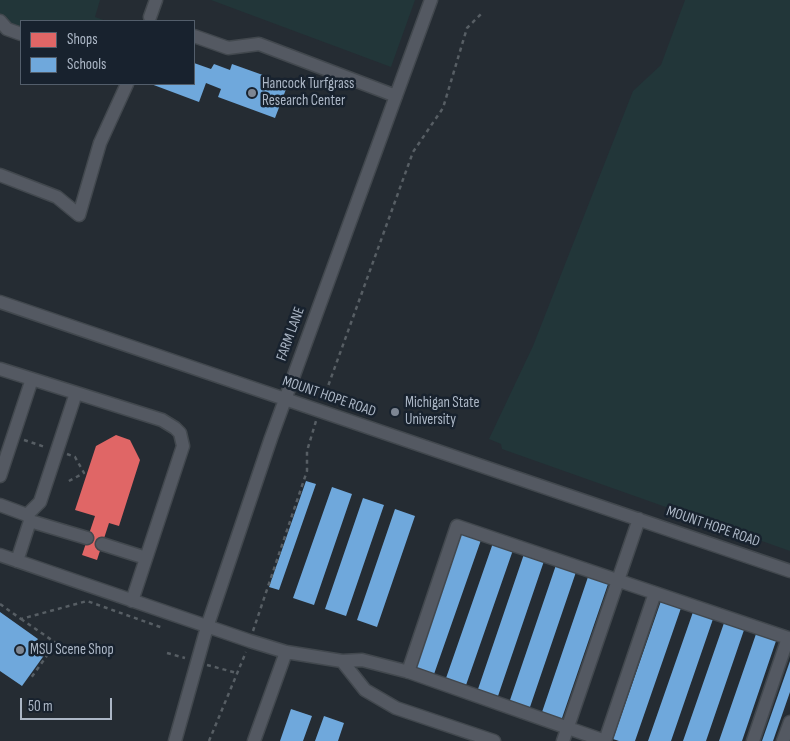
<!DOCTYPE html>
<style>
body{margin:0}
#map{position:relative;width:790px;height:741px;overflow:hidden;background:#252c33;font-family:"Sofia Sans Condensed",sans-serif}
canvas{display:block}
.legend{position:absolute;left:20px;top:20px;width:175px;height:65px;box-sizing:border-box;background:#18222e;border:1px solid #535e6b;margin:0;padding:6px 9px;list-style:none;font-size:15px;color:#acb7c6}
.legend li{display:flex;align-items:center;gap:10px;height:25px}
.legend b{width:25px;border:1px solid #535e6b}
.scale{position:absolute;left:20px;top:698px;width:92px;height:22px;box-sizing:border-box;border:2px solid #acb7c6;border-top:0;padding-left:6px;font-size:15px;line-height:18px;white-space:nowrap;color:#acb7c6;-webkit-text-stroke:4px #18222e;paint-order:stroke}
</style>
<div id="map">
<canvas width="790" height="741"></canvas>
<ul class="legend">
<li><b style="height:14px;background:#e06666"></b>Shops</li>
<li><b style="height:14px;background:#6fa8dc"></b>Schools</li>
</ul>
<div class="scale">50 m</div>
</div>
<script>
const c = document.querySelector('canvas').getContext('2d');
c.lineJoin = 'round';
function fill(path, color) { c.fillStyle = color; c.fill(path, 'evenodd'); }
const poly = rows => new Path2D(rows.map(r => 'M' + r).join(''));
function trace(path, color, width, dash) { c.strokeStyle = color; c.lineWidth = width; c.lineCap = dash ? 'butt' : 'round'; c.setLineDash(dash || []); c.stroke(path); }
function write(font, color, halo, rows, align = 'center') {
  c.font = font + ' "Sofia Sans Condensed",sans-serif'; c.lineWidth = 5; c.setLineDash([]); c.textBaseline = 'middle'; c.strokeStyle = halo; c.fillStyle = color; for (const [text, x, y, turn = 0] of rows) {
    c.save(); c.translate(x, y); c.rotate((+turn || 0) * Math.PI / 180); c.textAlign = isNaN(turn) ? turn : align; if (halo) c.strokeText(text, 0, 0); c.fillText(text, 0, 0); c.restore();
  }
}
fill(poly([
 [0,0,100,0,95,17,106,21,21,21,21,29,11,26,0,17],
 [211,0,415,0,391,67],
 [685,0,790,0,790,551,502,449,501,444,489,439,533,346,633,91,661,65]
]), '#223639');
fill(poly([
 [116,435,130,440,140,460,119,526,109,523,97,560,82,555,95,516,75,510,96,446]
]), '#e06666');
fill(poly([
 [194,63,211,69,214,64,230,70,232,64,288,84,275,118,218,97,221,89,206,83,199,102,151,84,194,84],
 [306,481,316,484,279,590,269,587],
 [332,487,352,494,314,605,293,598],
 [363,498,384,505,346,616,325,609],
 [395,509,415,516,377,627,357,620],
 [461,533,481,540,433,677,413,670],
 [493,543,513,550,465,688,445,681],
 [524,554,544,561,497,699,477,692],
 [556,565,576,572,529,710,509,703],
 [588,577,608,584,561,721,541,715],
 [661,601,681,608,635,741,619,741,613,739],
 [0,612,38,639,33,645,45,654,22,686,0,671],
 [693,612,713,619,671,741,648,741],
 [724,623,744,630,706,741,683,741],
 [756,634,776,641,742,741,719,741],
 [790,661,790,692,773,741,762,741],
 [291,709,312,716,303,741,280,741],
 [324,716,344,723,338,741,315,741]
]), '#6fa8dc');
const minor = poly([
 [150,17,156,0],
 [0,21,7,29,21,34],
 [194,36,228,48,259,44,396,96],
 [0,175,57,197,79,215,100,143,127,84],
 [0,302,790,571],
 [0,369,162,420,175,428,180,433,183,446,132,601],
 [0,476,32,379],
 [0,505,27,515,29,518,30,521,17,561],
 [27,515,40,502,76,393],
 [30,521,87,538],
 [102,544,146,558],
 [0,555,250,641,286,652,342,661,362,660,409,672,605,741],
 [342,661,365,690,396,708,494,741],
 [408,672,457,526,788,638,753,741],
 [175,741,207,627,271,438,431,0],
 [254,741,286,652],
 [563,741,639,519],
 [605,741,655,593],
 [783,741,790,722]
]);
trace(minor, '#42484e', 15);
trace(poly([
 [323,400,413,152,443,108,467,28,481,14],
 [24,440,45,447],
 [67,454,75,457,84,473,67,482],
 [0,604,21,619,87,601,163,628],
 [21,619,56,643,31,678],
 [253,631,307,471,307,451,316,421],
 [167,653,185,658],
 [207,665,237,673],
 [209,741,246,652]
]), '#575e64', 2.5, [4, 4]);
trace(minor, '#545962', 12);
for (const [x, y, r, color] of [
 [252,93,5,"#7d8693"],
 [395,412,5,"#7d8693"],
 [20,650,5,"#7d8693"]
]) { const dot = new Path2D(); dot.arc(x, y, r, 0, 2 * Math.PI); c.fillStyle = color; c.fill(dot); trace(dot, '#18222e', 2); }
write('15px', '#acb7c6', '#18222e', [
 ["Hancock Turfgrass",262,84],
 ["Research Center",262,101],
 ["Michigan State",405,403],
 ["University",405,420],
 ["MSU Scene Shop",30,650]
], 'left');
write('15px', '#acb7c6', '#18222e', [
 ["FARM LANE",291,334,-70],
 ["MOUNT HOPE ROAD",329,397,19],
 ["MOUNT HOPE ROAD",713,527,19]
]);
</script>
